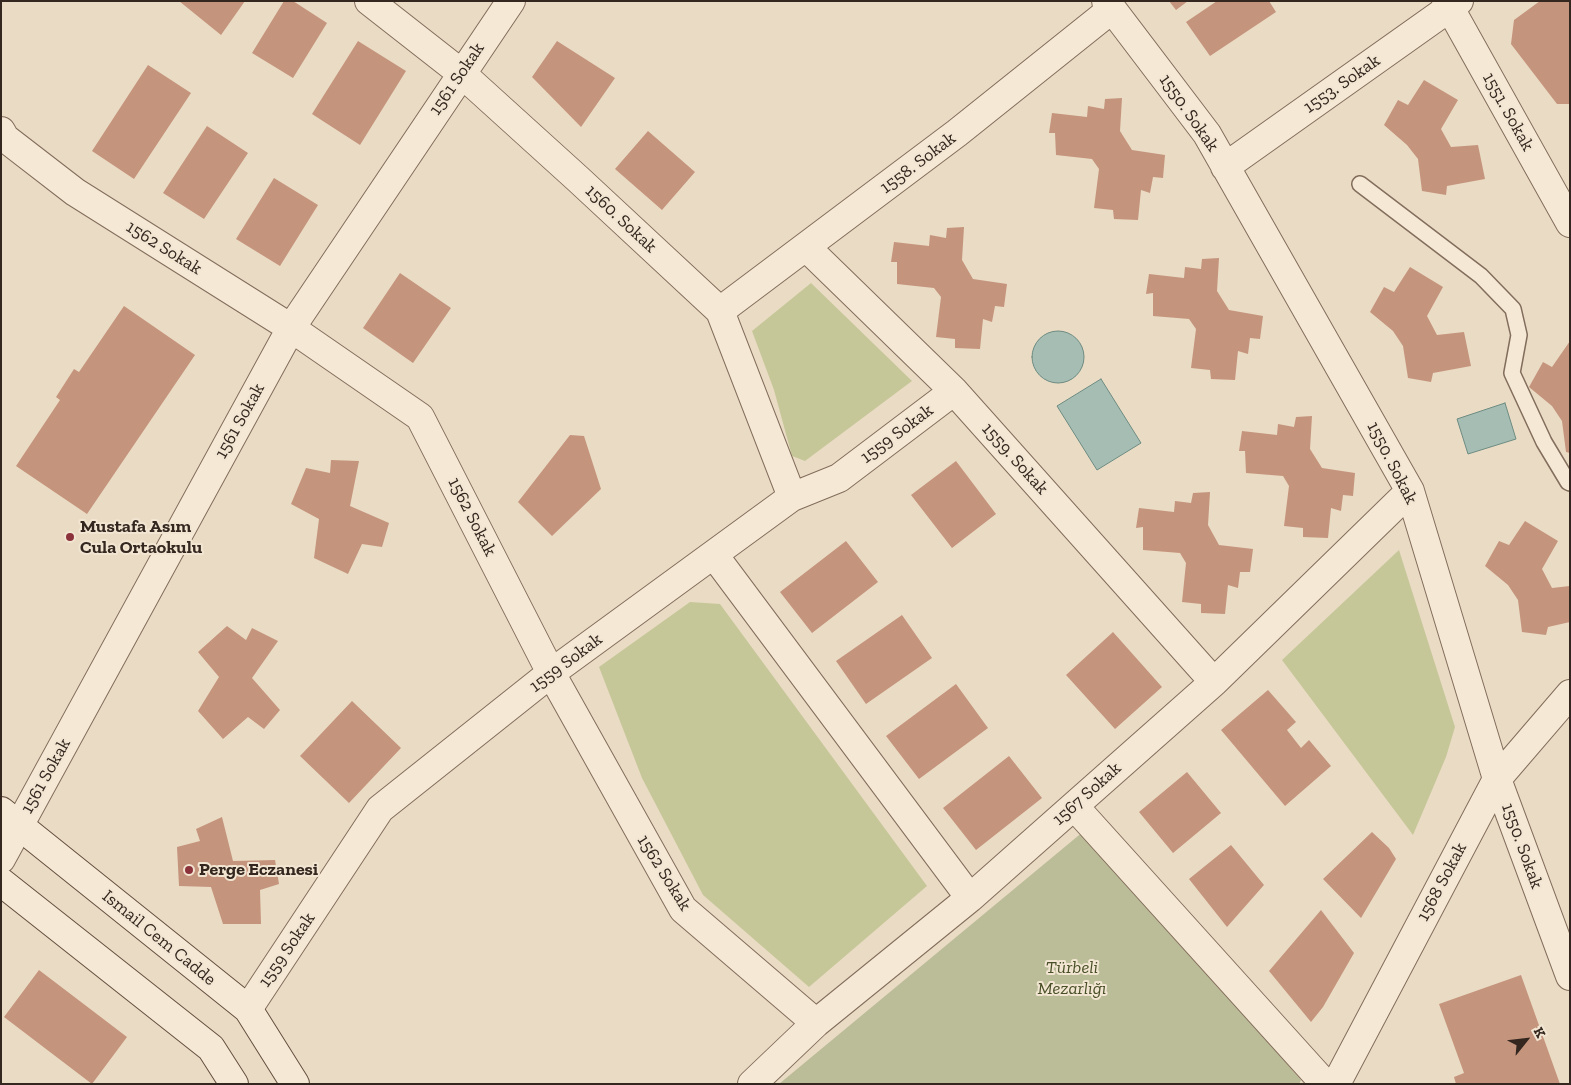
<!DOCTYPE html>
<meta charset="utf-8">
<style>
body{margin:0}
#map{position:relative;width:1571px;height:1085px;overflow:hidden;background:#eadbc4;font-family:"Zilla Slab",serif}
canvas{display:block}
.frame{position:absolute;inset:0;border:2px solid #34271f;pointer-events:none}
.north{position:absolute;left:1501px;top:1015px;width:50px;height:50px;-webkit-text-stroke:4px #f2e6d3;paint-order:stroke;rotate:61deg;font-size:14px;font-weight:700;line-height:20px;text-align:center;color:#34271f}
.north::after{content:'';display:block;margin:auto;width:18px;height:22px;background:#34271f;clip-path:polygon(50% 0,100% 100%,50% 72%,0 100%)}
</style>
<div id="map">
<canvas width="1571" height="1085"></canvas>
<div class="frame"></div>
<div class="north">K</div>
</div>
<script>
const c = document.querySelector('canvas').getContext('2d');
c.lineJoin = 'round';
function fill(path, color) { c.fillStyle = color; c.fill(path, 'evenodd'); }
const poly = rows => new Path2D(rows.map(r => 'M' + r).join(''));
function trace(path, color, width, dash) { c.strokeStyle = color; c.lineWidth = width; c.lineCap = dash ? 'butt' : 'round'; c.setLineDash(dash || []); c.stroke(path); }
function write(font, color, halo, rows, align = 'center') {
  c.font = font + ' "Zilla Slab",serif'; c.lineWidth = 4; c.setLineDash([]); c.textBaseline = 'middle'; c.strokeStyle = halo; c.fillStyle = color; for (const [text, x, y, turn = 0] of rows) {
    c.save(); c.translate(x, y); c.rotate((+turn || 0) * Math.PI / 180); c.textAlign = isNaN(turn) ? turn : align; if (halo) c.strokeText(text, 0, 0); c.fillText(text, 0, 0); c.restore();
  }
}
fill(poly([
 [811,283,912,381,805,461,792,456,774,390,752,331],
 [1399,550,1455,727,1446,757,1413,835,1282,660],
 [690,602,720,604,927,886,809,987,703,895,642,778,599,667]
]), '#c6c799');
fill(poly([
 [1084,831,1301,1080,1299,1084,779,1084]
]), '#bbbc98');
const water = poly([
 '1032 357a26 26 0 1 1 52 0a26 26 0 1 1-52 0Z',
 [1101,379,1141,443,1097,470,1057,406,1101,379],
 [1505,403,1516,439,1468,454,1457,419,1505,403]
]);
fill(water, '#a6bdb4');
trace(water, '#6d8b81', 1);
fill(poly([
 [179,1,245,1,221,35],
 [284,1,293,1,327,23,293,78,252,53],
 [1169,1,1188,1,1176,10],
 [1217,1,1269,1,1276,12,1210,56,1186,22],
 [1540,1,1570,1,1570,104,1557,104,1511,44,1514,20],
 [358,41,406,71,360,145,312,114],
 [557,41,615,78,581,127,532,77],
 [148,65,191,93,134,179,92,151],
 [1424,80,1458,100,1441,129,1451,147,1478,145,1485,179,1447,186,1446,195,1422,191,1418,159,1407,145,1384,125,1398,100,1408,105],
 [1122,98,1120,131,1132,150,1165,155,1163,178,1153,177,1150,193,1141,190,1138,220,1114,219,1113,210,1094,208,1099,169,1092,159,1056,155,1055,133,1049,133,1052,113,1087,117,1088,106,1104,109,1105,99],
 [207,126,248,153,204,219,163,193],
 [648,131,695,172,662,210,615,169],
 [274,178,318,205,280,266,236,239],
 [964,227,962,260,973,279,1007,284,1004,307,995,306,992,322,983,319,980,349,955,348,955,339,936,337,941,297,934,288,897,284,897,262,891,262,894,242,929,246,930,235,946,238,947,228],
 [1219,258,1217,291,1229,310,1263,316,1260,339,1250,338,1248,354,1238,351,1235,380,1211,379,1210,370,1191,368,1196,329,1189,319,1153,316,1153,293,1146,294,1149,274,1184,278,1185,267,1201,269,1202,259],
 [1410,267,1443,287,1427,316,1437,335,1464,332,1471,366,1433,373,1431,382,1408,378,1403,346,1393,331,1370,312,1384,287,1394,292],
 [400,273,451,308,413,363,363,328],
 [124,306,195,355,87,514,16,466,60,400,56,397,74,369,79,372],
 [1570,341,1570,453,1566,452,1562,421,1552,406,1529,387,1543,362,1552,367],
 [1312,416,1310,449,1322,468,1355,473,1353,496,1343,495,1341,511,1331,508,1328,538,1303,537,1303,528,1284,526,1289,486,1283,476,1246,473,1245,451,1239,451,1242,431,1277,435,1278,424,1294,427,1296,417],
 [570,435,584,436,601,489,552,536,518,502],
 [331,460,359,461,350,506,389,523,382,547,362,544,348,574,314,558,319,519,291,504,306,468,330,473],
 [956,461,996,514,952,548,911,495],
 [1210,492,1208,525,1219,545,1253,549,1250,572,1240,572,1238,588,1228,585,1225,614,1201,613,1201,604,1182,602,1186,563,1180,553,1143,550,1143,527,1136,528,1139,508,1174,512,1175,501,1191,503,1193,493],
 [1525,521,1558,541,1542,569,1552,588,1570,586,1570,622,1548,627,1546,635,1522,632,1518,600,1508,585,1485,566,1499,541,1509,545],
 [846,541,878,582,812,633,780,592],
 [902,615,932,658,866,704,836,661],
 [227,626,246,640,252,628,278,641,252,678,280,710,264,729,248,717,223,739,198,711,219,677,198,652],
 [1113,632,1162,687,1115,729,1066,675],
 [956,684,988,728,919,779,886,736],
 [1268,690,1296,722,1287,730,1301,748,1309,740,1331,766,1285,806,1221,730],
 [352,701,401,748,349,803,300,756],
 [1009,756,1042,798,976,850,943,808],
 [1187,772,1221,813,1173,853,1139,812],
 [222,817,233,861,275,860,279,884,260,890,261,924,223,924,211,887,179,886,177,847,200,841,196,829],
 [1372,832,1389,848,1396,859,1361,918,1323,879],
 [1231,845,1264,885,1227,927,1189,879],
 [1321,910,1354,953,1323,1007,1311,1022,1269,971],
 [39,970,127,1037,92,1084,4,1017],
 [1521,975,1560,1084,1456,1084,1454,1077,1464,1073,1439,1004]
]), '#c5947d');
const lane = poly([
 [1360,184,1481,276,1513,309,1519,335,1512,373,1544,442,1568,482,1570,483]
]);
const street = poly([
 [369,1,461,73,578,179,720,311,792,497],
 [1106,1,1207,134,1410,491,1497,779,1570,976],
 [1446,1,1570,223],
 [1,131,5,138,75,192,291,328,420,417,551,673,683,909,816,1023],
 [1225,167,1459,1],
 [806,247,954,391,1214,682],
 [720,311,957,133,1112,9],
 [714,555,970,898],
 [1074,806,1325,1084],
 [1,859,291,328,511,1],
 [248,1009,380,809,551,673,792,497,839,478,954,391],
 [752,1084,816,1023,970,898,1214,682,1410,491],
 [1336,1084,1497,779,1570,694]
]);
const secondary = poly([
 [1,811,248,1009,295,1084],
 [1,882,211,1048,234,1084]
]);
trace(lane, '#836d5c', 18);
trace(street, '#836d5c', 30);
trace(secondary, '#654f3f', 30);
trace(lane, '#f5e9d6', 15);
trace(street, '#f5e9d6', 28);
trace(secondary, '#f5e9d6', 28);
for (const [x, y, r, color] of [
 [70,537,5,"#8c323b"],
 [189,870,5,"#8c323b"]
]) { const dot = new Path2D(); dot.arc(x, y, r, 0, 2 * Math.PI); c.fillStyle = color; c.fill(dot); trace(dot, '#f2e6d3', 2); }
write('18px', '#34271f', '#f2e6d3', [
 ["1561 Sokak",457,79,-56],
 ["1553. Sokak",1342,84,-35],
 ["1551. Sokak",1508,112,61],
 ["1550. Sokak",1189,113,55],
 ["1558. Sokak",918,163,-37],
 ["1560. Sokak",621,219,43],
 ["1562 Sokak",164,248,32],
 ["1561 Sokak",240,421,-61],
 ["1559 Sokak",897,434,-37],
 ["1559. Sokak",1015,459,48],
 ["1550. Sokak",1392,463,63],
 ["1562 Sokak",472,517,63],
 ["1559 Sokak",566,663,-37],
 ["1561 Sokak",46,776,-61],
 ["1567 Sokak",1087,794,-42],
 ["1550. Sokak",1522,846,70],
 ["1562 Sokak",664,873,58],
 ["1568 Sokak",1442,882,-62],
 ["Ismail Cem Cadde",159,938,39],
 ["1559 Sokak",287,950,-56]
]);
write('bold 18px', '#34271f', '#f2e6d3', [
 ["Mustafa Asım",80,527],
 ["Cula Ortaokulu",80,548],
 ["Perge Eczanesi",199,870]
], 'left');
write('italic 18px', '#484f27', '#f2e6d3', [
 ["Türbeli",1072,968],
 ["Mezarlığı",1072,989]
]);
</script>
